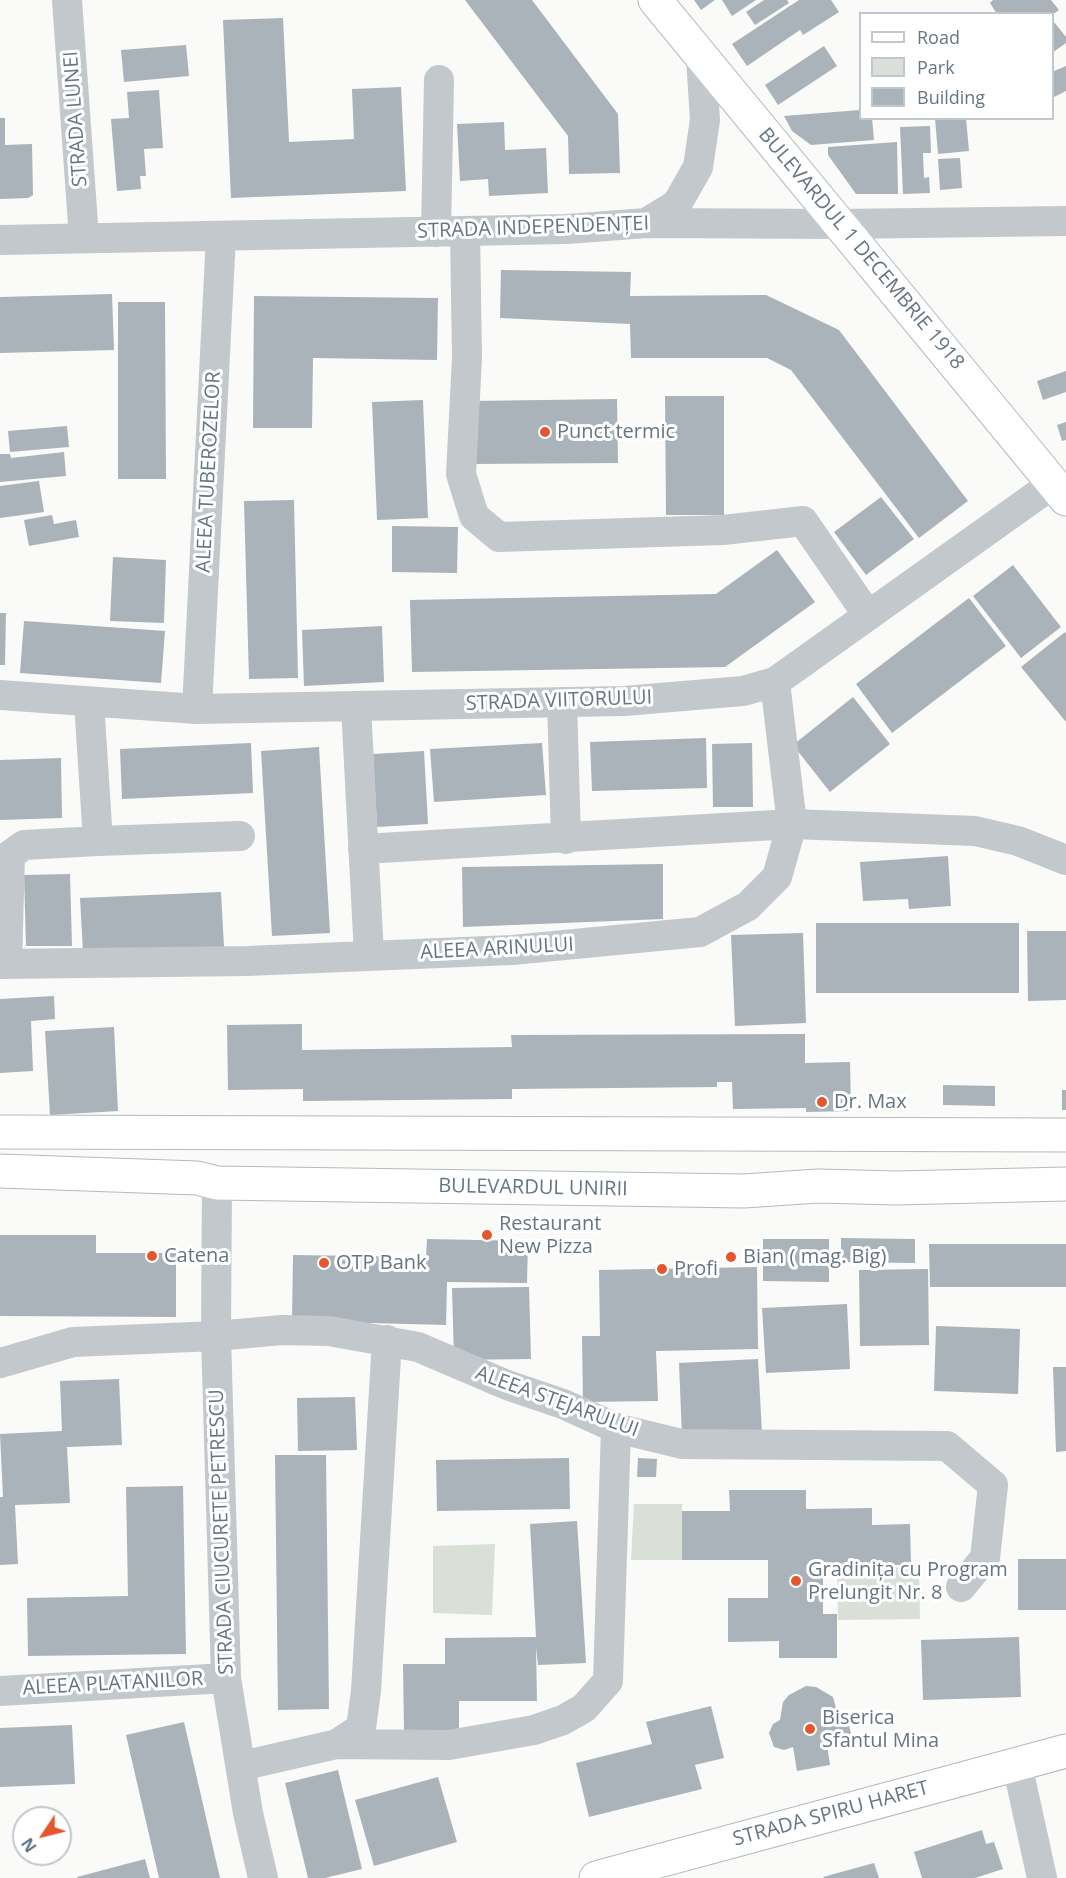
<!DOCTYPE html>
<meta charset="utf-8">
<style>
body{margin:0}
#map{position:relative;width:1066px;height:1878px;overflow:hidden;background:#fafaf8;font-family:"Open Sans",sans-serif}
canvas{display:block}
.legend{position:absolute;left:859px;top:12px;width:195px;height:108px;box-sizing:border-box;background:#fff;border:2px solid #c1c8cd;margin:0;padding:8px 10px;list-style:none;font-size:18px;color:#657683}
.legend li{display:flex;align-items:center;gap:12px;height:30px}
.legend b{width:30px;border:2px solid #c1c8cd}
.north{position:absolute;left:12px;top:1806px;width:60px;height:60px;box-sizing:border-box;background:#fff;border:2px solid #c1c8cd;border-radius:50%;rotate:235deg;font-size:16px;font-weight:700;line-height:24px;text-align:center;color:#657683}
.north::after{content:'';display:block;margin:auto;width:21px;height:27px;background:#e4572e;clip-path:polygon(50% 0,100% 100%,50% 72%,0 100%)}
</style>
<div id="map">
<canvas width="1066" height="1878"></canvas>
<ul class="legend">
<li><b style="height:8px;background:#fff"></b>Road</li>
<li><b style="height:16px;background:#dadfd7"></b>Park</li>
<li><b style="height:16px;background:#aab3b9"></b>Building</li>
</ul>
<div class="north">N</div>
</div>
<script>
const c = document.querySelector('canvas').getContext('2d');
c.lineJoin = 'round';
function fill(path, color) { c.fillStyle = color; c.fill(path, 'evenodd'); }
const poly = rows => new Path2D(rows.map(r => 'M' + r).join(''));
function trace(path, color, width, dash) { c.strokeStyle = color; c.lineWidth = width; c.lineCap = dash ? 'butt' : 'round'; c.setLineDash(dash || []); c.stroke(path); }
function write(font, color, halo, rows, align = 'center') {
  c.font = font + ' "Open Sans",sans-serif'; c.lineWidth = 6; c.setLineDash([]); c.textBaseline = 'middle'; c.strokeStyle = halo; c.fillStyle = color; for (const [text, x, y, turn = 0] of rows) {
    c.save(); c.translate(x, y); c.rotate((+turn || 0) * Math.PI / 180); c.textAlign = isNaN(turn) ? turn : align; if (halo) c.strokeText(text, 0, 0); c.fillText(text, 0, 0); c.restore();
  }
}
fill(poly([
 [634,1504,682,1504,682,1560,631,1560],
 [495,1544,492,1615,433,1613,433,1546],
 [919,1567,920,1619,838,1620,837,1568]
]), '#dadfd7');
fill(poly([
 [465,0,532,0,618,114,620,173,569,174,568,136],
 [694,0,715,0,701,10],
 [722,0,756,0,732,16],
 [764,0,787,0,789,3,755,25,746,12],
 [799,0,831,0,839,12,803,35,800,30,747,66,732,44],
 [993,0,1051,0,1059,10,1052,15,997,14,990,3],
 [283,18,289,142,354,139,352,89,401,87,406,191,231,198,223,20],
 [1054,22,1066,37,1066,43,1052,53],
 [186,45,189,76,124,82,121,50],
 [824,46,837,66,778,105,765,85],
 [1066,66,1066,91,1052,98,1052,72],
 [159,90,163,148,144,149,146,176,140,176,141,189,117,191,111,119,129,118,127,92],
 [860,110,860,118,872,118,874,140,811,145,792,131,784,116],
 [0,118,5,118,5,145,32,144,33,195,28,198,0,199],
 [935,118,966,118,969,151,938,154],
 [504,122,505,150,546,148,548,193,489,196,488,179,460,181,457,124],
 [930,126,931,153,923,153,924,178,929,177,930,193,903,194,900,127],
 [897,142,898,194,856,194,828,155,828,147],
 [960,158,962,188,940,190,938,159],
 [501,270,631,272,630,296,766,295,839,330,968,501,919,538,791,370,767,358,631,358,630,324,500,318],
 [112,294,114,350,0,353,0,297],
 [254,296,438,298,437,360,313,358,312,428,253,428],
 [118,302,165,302,166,479,118,479],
 [1066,371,1066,392,1043,400,1037,381],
 [665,396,724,396,724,515,666,515],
 [617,399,618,463,473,464,472,401],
 [423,400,428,518,377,520,372,402],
 [1066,422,1066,440,1062,441,1057,425],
 [67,426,69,447,10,452,8,431],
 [64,452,66,476,0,482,0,454,10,454,11,458],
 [39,481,44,512,0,518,0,486],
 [881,497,914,539,866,575,834,532],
 [294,500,298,678,249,679,244,501],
 [52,515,54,524,76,520,79,537,29,546,24,520],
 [392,526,458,527,457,573,392,572],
 [777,550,815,602,725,667,412,672,410,600,716,594],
 [113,557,166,560,164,623,110,621],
 [1013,565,1061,627,1021,658,973,596],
 [969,598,1006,646,892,733,856,684],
 [0,613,6,613,5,665,0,665],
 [24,621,165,631,161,683,20,673],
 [382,626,384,682,304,686,302,630],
 [1065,632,1066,634,1066,722,1021,667],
 [853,697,890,744,830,792,793,745],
 [706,738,707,788,592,791,590,742],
 [251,743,253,793,122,799,120,749],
 [542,743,546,795,434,802,430,749],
 [752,743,753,807,713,807,712,744],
 [319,747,330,933,272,936,261,751],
 [424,751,428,824,377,827,373,754],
 [61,758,62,818,0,820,0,760],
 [948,856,951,906,909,909,908,899,863,901,860,862],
 [663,864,663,919,463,927,462,867],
 [70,874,72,946,26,946,24,875],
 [221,892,224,947,83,952,80,898],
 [816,923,1019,923,1019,993,816,993],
 [1027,931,1066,931,1066,1000,1028,1001],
 [803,933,806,1023,735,1026,731,935],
 [54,996,55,1019,31,1021,33,1071,0,1073,0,999],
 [302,1024,302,1050,512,1047,511,1035,805,1034,805,1063,850,1062,851,1111,806,1112,806,1108,733,1109,732,1082,717,1082,717,1087,512,1089,512,1099,303,1101,303,1089,228,1090,227,1025],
 [114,1027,118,1111,50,1115,45,1031],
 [943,1085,995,1086,995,1106,943,1105],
 [1062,1090,1066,1090,1066,1110,1062,1110],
 [0,1235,96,1235,96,1253,176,1253,176,1317,0,1316],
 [841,1238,915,1239,915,1263,841,1262],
 [427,1239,528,1241,527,1283,447,1282,446,1325,292,1321,293,1255,426,1257],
 [763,1239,829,1239,829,1282,763,1281],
 [929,1244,1066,1244,1066,1287,930,1287],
 [757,1267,758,1349,656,1351,658,1401,583,1402,582,1336,600,1336,599,1270],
 [928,1269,929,1345,860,1346,859,1270],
 [529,1287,531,1359,454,1360,452,1288],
 [847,1304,850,1369,766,1373,762,1308],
 [936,1326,1020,1329,1018,1394,934,1391],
 [758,1359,762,1433,682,1437,679,1363],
 [1053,1367,1066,1367,1066,1451,1056,1452],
 [119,1379,122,1445,67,1447,70,1503,15,1505,18,1564,0,1565,0,1497,3,1497,0,1434,62,1431,60,1381],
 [355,1397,357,1450,298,1451,297,1398],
 [275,1455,326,1455,329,1709,278,1710],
 [569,1458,570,1509,437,1511,436,1460],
 [638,1458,657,1459,656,1477,637,1477],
 [183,1486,186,1654,28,1656,27,1598,128,1596,126,1487],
 [729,1490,806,1490,806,1509,872,1508,872,1525,910,1524,911,1565,823,1565,823,1614,837,1614,837,1658,779,1658,779,1641,728,1642,728,1598,768,1598,768,1560,682,1560,682,1511,730,1511],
 [577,1521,586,1663,538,1665,536,1647,537,1701,459,1701,459,1731,404,1732,403,1664,445,1664,445,1638,536,1637,530,1524],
 [1018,1559,1066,1559,1066,1610,1018,1610],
 [1019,1637,1021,1697,923,1700,921,1640],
 [806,1686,816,1687,833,1697,839,1719,849,1725,851,1734,844,1746,835,1748,827,1744,830,1765,797,1771,793,1747,784,1750,774,1747,769,1733,773,1724,780,1720,783,1702,789,1695],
 [711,1706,724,1758,695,1765,702,1789,589,1817,576,1763,652,1744,646,1722],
 [184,1722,220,1878,159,1878,126,1735],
 [72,1725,75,1784,0,1787,0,1728],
 [338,1770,362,1869,325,1878,308,1878,285,1783],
 [438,1777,457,1842,374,1866,355,1800],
 [982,1830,986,1844,994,1842,1003,1869,975,1878,922,1878,914,1852],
 [145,1859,150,1878,77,1878,77,1877],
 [874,1863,879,1878,824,1878,823,1877]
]), '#aab3b9');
const secondary = poly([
 [655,0,1066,499],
 [596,1878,1066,1751]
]);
const primary = poly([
 [0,1132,1066,1135],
 [0,1171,197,1178,217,1183,744,1191,818,1186,896,1188,1066,1184]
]);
trace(secondary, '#b3babf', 35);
trace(primary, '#b5babe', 35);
trace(poly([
 [67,0,84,238],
 [646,223,677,204,698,167,705,120,701,58],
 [436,232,439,80],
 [465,232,467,358,461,474,474,516,499,537,723,530,803,521,867,614],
 [0,240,567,229,646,223,840,224,1066,221],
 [0,695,197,709,624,701,743,691,775,682,1054,483],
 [562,702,566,839],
 [356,706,369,955],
 [197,709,221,236],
 [98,841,240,836],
 [363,849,792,824,975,831,1018,841,1066,860],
 [0,964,247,961,512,950,700,932,748,906,777,877,792,824,775,682],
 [7,964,10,855,24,845,98,841,89,702],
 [217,1183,216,1336,226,1678,248,1813,263,1878],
 [0,1363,73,1342,216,1336,282,1330,329,1331,418,1347,507,1385,563,1404,616,1428,682,1444,947,1446,993,1485,985,1558,961,1587],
 [0,1691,226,1678],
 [337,1744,449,1745,534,1730,563,1720,584,1708,608,1681,616,1428],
 [1017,1764,1042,1878],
 [241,1766,337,1744,361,1728,366,1691,387,1340]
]), '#c3c8cc', 30);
trace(secondary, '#fff', 33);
trace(primary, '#fff', 33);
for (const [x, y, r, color] of [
 [545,432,6,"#e4572e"],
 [822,1102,6,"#e4572e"],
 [487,1235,6,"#e4572e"],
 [152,1256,6,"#e4572e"],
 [731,1257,6,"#e4572e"],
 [324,1263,6,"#e4572e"],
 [662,1269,6,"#e4572e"],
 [796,1581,6,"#e4572e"],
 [810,1729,6,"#e4572e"]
]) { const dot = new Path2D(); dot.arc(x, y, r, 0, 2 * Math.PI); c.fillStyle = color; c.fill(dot); trace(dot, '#fff', 2); }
write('20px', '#657683', '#fff', [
 ["STRADA LUNEI",76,119,-94],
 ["STRADA INDEPENDENȚEI",533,228,-2],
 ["BULEVARDUL 1 DECEMBRIE 1918",861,249,50],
 ["ALEEA TUBEROZELOR",209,472,-87],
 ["STRADA VIITORULUI",559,701,-2],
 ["ALEEA ARINULUI",497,949,-3],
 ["BULEVARDUL UNIRII",533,1188,1],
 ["ALEEA STEJARULUI",557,1402,20],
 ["STRADA CIUCURETE PETRESCU",222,1532,-92],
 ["ALEEA PLATANILOR",113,1684,-3],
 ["STRADA SPIRU HARET",831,1814,-15]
]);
write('20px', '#657683', '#fff', [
 ["Punct termic",557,432],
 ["Dr. Max",834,1102],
 ["Restaurant",499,1224],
 ["New Pizza",499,1247],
 ["Catena",164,1256],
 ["Bian ( mag. Big)",743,1257],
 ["OTP Bank",336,1263],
 ["Profi",674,1269],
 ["Gradinița cu Program",808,1570],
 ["Prelungit Nr. 8",808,1593],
 ["Biserica",822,1718],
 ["Sfantul Mina",822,1741]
], 'left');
</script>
